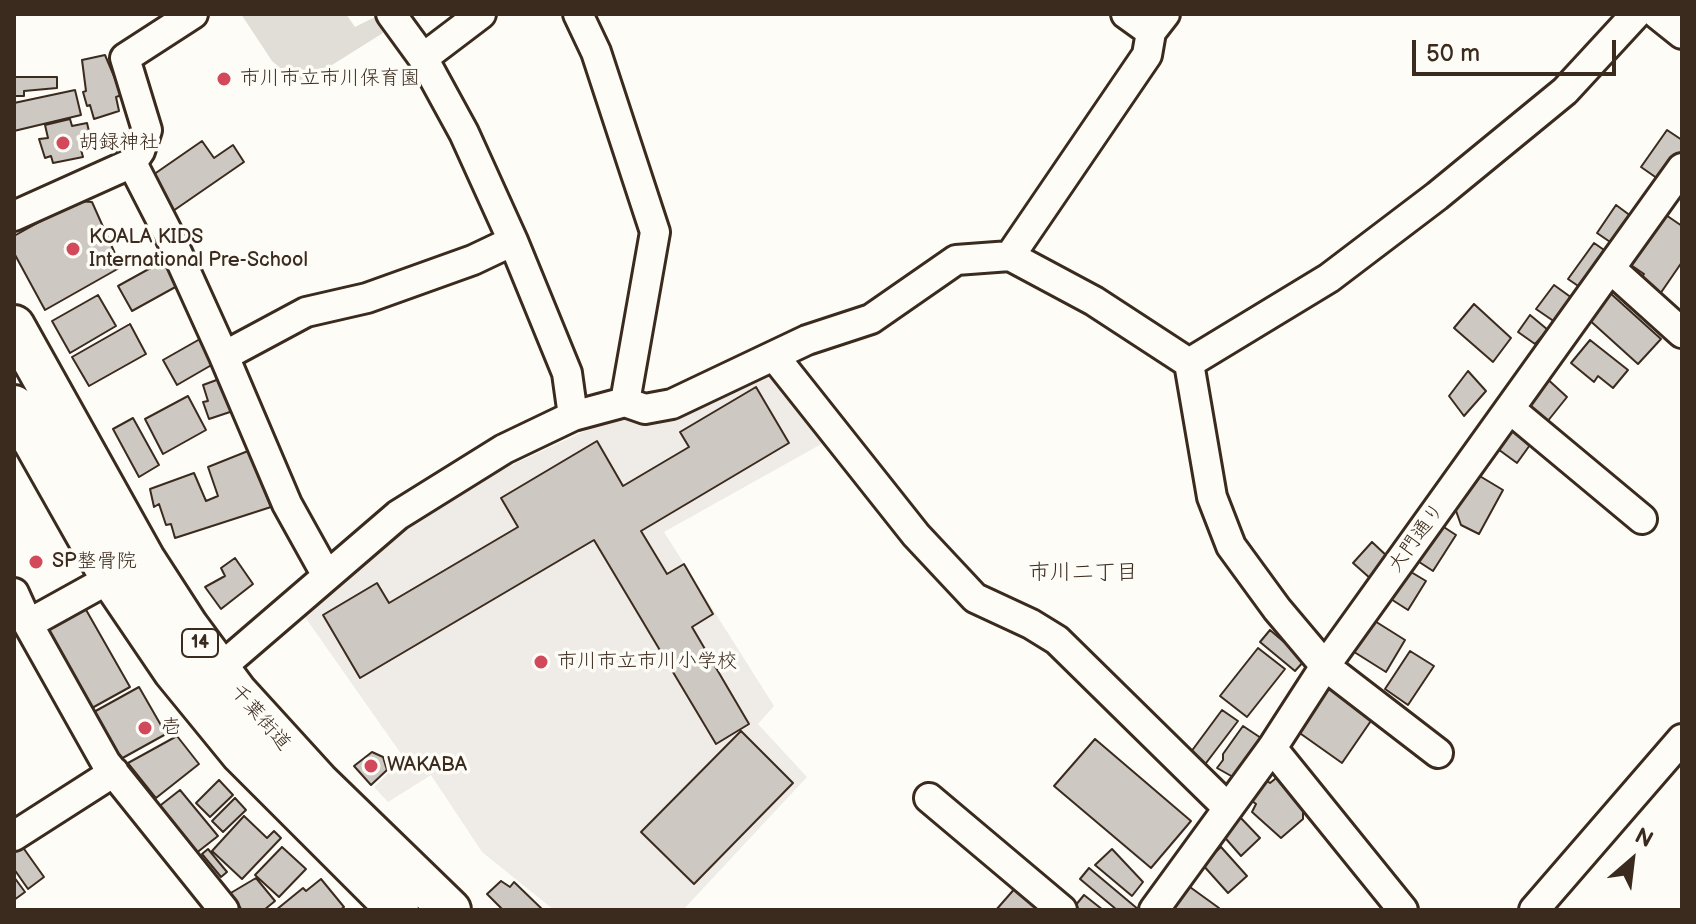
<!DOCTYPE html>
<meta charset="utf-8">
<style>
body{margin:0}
#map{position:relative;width:1696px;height:924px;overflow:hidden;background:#fdfcf7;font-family:"Balsamiq Sans",sans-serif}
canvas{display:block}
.frame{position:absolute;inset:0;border:16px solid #3b2a1e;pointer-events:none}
.north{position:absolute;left:1592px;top:820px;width:80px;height:80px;-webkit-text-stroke:6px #fdfcf7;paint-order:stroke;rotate:28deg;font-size:22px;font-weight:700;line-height:32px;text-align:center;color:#3b2a1e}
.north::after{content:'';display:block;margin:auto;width:28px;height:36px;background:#3b2a1e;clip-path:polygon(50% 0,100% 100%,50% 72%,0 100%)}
.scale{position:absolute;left:1412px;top:40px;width:204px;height:36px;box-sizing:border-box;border:4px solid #3b2a1e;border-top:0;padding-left:10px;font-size:24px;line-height:28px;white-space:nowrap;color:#3b2a1e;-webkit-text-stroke:6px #fdfcf7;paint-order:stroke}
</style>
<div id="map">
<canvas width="1696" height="924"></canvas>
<div class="frame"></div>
<div class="north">N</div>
<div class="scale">50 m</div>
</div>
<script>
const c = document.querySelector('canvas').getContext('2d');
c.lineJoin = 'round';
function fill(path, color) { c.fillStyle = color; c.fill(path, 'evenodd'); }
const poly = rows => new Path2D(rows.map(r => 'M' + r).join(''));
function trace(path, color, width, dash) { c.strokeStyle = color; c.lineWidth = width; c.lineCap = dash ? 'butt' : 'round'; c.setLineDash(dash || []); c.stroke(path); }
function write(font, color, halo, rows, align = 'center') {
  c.font = font + ' "Balsamiq Sans","Klee One",sans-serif'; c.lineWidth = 7; c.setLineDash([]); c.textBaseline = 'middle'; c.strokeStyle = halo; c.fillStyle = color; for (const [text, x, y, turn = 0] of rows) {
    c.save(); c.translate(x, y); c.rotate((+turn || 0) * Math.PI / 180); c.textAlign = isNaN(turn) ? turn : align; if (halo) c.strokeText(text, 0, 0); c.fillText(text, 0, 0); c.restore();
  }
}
fill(poly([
 [771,371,825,442,664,532,774,706,758,724,807,777,683,910,554,910,482,852,431,775,388,802,374,787,404,758,305,617,411,526,501,470,613,418,659,415]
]), '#efece7');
fill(poly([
 [241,14,346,14,355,27,379,15,383,33,300,85,272,61]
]), '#e1ded7');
const building = poly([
 [105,55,122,95,116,97,119,111,94,119,90,105,87,106,83,92,86,91,82,60,105,55],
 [14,77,57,77,57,88,24,91,24,96,14,96,14,77],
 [75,90,81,115,14,131,14,103,75,90],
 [70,119,72,126,87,123,92,144,80,146,83,157,53,163,51,156,45,158,39,139,48,138,45,125,70,119],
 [1667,130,1682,140,1682,150,1661,181,1641,167,1667,130],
 [202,141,214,158,233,145,244,162,173,211,150,177,202,141],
 [77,201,92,202,121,267,45,310,14,253,14,236,77,201],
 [1616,205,1635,219,1616,246,1597,233,1616,205],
 [1663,213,1682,226,1682,262,1660,294,1640,280,1644,274,1628,263,1663,213],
 [1594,243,1610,254,1584,290,1568,279,1594,243],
 [165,260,179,285,132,311,118,286,165,260],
 [1554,285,1572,298,1555,322,1536,309,1554,285],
 [1609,292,1661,339,1638,364,1586,317,1609,292],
 [98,295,116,326,70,353,52,321,98,295],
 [1474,304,1511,338,1493,362,1454,328,1474,304],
 [1530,315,1548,330,1535,344,1518,332,1530,315],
 [130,324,146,354,89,386,72,357,130,324],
 [200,339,215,363,177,385,163,360,200,339],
 [1590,340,1628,370,1613,388,1598,376,1594,382,1571,363,1590,340],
 [1468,371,1486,391,1464,416,1449,396,1468,371],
 [1543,375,1567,397,1547,422,1527,402,1543,375],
 [222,378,233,411,209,419,203,402,208,401,203,385,222,378],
 [756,387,789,443,641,531,667,574,684,564,713,614,692,627,749,724,716,744,594,540,360,678,323,615,377,583,389,603,518,527,501,498,597,441,623,486,689,447,680,432,756,387],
 [188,396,206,430,163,454,145,419,188,396],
 [133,418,159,465,139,477,113,429,133,418],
 [1508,421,1535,438,1517,463,1491,444,1508,421],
 [248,451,271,507,175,538,171,524,166,525,159,504,154,507,150,489,194,473,206,501,218,496,208,467,248,451],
 [1478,475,1503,490,1479,534,1461,525,1455,508,1478,475],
 [1433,520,1456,535,1433,571,1410,556,1433,520],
 [1372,542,1389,558,1371,579,1353,563,1372,542],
 [235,558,253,584,221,609,205,587,225,576,221,568,235,558],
 [1401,566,1426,581,1408,610,1383,594,1401,566],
 [85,608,130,687,92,708,47,629,85,608],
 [1370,618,1405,640,1386,672,1351,650,1370,618],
 [1270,630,1305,660,1295,671,1260,642,1270,630],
 [1258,648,1285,669,1247,717,1220,696,1258,648],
 [1410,651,1434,666,1408,705,1385,689,1410,651],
 [1327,682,1375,715,1342,763,1294,729,1327,682],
 [139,687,166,734,119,760,92,713,139,687],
 [1222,710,1238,721,1200,771,1185,760,1222,710],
 [1243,726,1261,738,1233,777,1217,768,1223,760,1223,754,1243,726],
 [741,731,793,783,694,884,641,832,741,731],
 [177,736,199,764,156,798,128,763,177,736],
 [1095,739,1191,821,1151,868,1054,786,1095,739],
 [372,752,383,757,387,770,371,785,354,766,372,752],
 [1280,775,1303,801,1303,819,1281,838,1252,812,1256,804,1247,797,1260,776,1270,783,1280,775],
 [219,780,233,795,210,817,196,803,219,780],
 [180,790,218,836,195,854,157,808,180,790],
 [235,798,246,810,223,832,212,821,235,798],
 [1238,815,1260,838,1241,856,1220,832,1238,815],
 [244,816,267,838,274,831,281,838,242,879,212,851,244,816],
 [17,839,44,877,28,889,14,869,14,841,17,839],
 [282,847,306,869,279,897,255,875,282,847],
 [1221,847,1247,876,1228,893,1202,864,1221,847],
 [208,849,227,872,221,877,202,854,208,849],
 [1112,849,1143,882,1132,896,1095,865,1112,849],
 [1089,868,1139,910,1117,910,1080,879,1089,868],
 [14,877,25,892,14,900,14,877],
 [256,878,275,901,264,910,242,910,229,894,256,878],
 [321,879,344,907,340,910,276,910,303,888,306,891,321,879],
 [501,881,510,887,514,882,543,910,503,910,487,894,501,881],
 [1183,882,1219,908,1218,910,1164,910,1183,882],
 [1017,886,1044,910,996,910,1017,886],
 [1084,895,1103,910,1080,910,1075,906,1084,895]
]);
fill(building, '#cdc8c2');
trace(building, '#3b2a1e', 2);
const minor = poly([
 [391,14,423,58,464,133,513,241,567,373,573,416],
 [578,14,596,52,655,232,625,402],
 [1126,14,1151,32],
 [1657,14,1682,34],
 [423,58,481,14],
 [132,163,170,237,224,356,287,504,327,576],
 [14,216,132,163,140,151,147,130,125,58,193,14],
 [1010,256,1094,301,1189,363,1212,497,1231,546,1277,609,1325,666,1438,753],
 [1611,269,1682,333],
 [224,356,306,312,367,298,473,260,513,241],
 [774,356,916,535,975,598,1031,624,1057,640,1227,807],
 [1189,363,1329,278,1437,196,1565,91,1636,14],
 [1510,409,1642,519],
 [14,593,28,624,106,763,224,910],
 [28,624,111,578],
 [219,669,398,515,504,449,573,416,625,402,645,409,672,404,807,340,871,319,956,260,1010,256,1147,55,1151,32,1165,14],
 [1272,748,1403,910],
 [929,798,1062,910],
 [14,836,114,772],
 [1154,910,1272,748,1325,666,1682,168],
 [1534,910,1682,739]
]);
const highway = poly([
 [14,326,144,559,188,627,236,692,318,782,450,910],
 [14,406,111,578,174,671,241,753,398,910]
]);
trace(minor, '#3b2a1e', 34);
trace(highway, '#3b2a1e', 46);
trace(minor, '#fdfcf7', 28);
trace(highway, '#fdfcf7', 40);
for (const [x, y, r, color] of [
 [224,79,8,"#d1495b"],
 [63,143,8,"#d1495b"],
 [73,249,8,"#d1495b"],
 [36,562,8,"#d1495b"],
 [541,662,8,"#d1495b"],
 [145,728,8,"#d1495b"],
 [371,766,8,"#d1495b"]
]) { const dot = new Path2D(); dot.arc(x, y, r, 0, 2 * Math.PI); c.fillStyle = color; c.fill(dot); trace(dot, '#fdfcf7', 3); }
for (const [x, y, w] of [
 [200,643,36]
]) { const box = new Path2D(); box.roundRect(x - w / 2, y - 14, w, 28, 6); c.fillStyle = '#fdfcf7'; c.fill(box); trace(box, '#3b2a1e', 2); }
write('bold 18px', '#3b2a1e', null, [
 ["14",200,643]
]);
write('20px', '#3b2a1e', '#fdfcf7', [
 ["市川市立市川保育園",240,79],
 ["胡録神社",79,143],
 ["KOALA KIDS",89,238],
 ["International Pre-School",89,261],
 ["SP整骨院",52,562],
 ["市川市立市川小学校",557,662],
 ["壱",161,728],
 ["WAKABA",387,766]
], 'left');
write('20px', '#3b2a1e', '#fdfcf7', [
 ["大門通り",1417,538,-54],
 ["千葉街道",260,718,49]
]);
write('22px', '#3b2a1e', '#fdfcf7', [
 ["市川二丁目",1083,573]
]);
</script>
